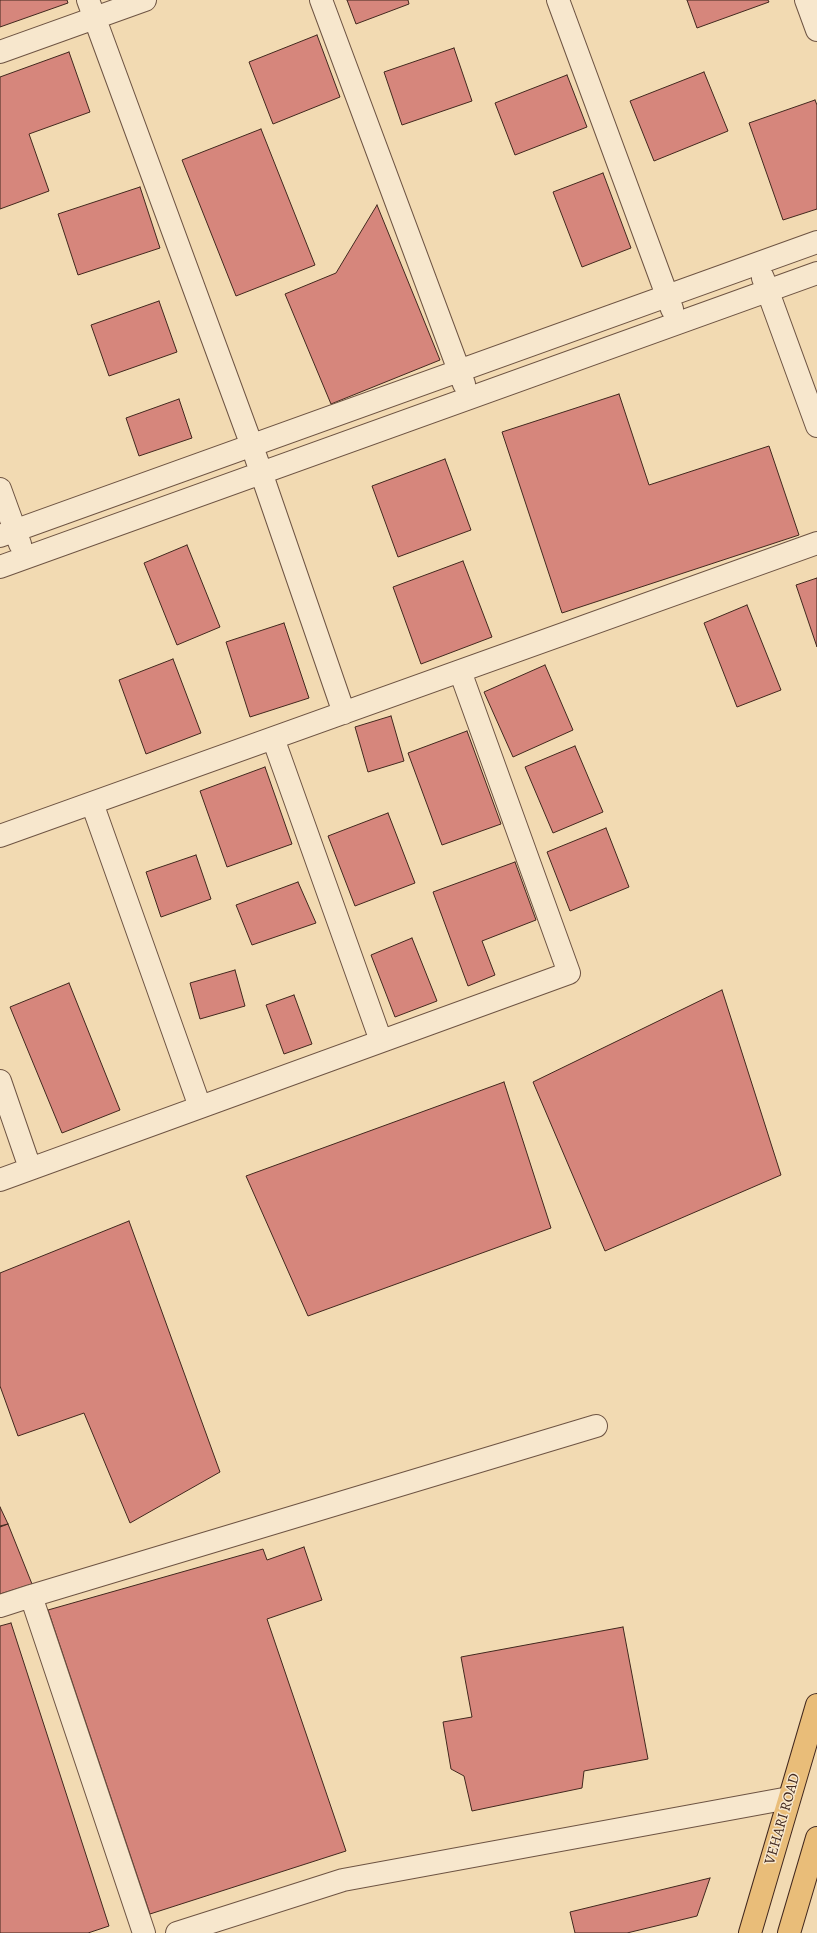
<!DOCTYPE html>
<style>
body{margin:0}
canvas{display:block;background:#f2dab2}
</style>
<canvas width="817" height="1933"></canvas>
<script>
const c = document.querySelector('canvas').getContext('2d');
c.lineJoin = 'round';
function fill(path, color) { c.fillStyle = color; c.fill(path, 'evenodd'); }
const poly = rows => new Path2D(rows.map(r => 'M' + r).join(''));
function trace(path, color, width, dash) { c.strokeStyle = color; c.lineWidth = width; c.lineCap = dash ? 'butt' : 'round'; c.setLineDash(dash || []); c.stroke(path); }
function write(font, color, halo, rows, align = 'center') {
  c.font = font + ' Alegreya,serif'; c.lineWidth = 3; c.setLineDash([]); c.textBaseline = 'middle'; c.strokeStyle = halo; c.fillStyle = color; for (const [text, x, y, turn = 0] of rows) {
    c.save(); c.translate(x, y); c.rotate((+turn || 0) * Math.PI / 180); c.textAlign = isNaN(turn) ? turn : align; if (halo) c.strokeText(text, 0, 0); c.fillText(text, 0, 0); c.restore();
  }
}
const building = poly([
 [0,0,67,0,68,3,0,27,0,0],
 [347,0,408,0,409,4,356,24,347,0],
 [687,0,768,0,769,2,697,28,687,0],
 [317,35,340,97,273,124,249,62,317,35],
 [454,48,472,101,402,125,384,72,454,48],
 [69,52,90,112,29,134,49,191,0,209,0,77,69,52],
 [704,72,728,131,654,161,630,101,704,72],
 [567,75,587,127,515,155,495,103,567,75],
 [815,100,817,105,817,209,783,220,749,123,815,100],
 [261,129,315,265,236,296,182,160,261,129],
 [603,173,631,248,582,267,553,192,603,173],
 [140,187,160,248,78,275,58,214,140,187],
 [377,205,440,360,331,404,285,294,336,273,377,205],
 [159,301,177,352,109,376,91,325,159,301],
 [619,394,649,485,769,446,799,535,562,613,502,432,619,394],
 [179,399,192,438,139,456,126,418,179,399],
 [445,459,471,530,398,557,372,486,445,459],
 [187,545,220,627,177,645,144,563,187,545],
 [463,561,492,637,421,664,393,587,463,561],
 [817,578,817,647,796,585,817,578],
 [747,605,781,690,737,707,704,623,747,605],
 [284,623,309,698,250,717,226,642,284,623],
 [173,659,201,733,146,754,119,680,173,659],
 [545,665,573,730,513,757,484,692,545,665],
 [391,716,404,761,368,772,355,727,391,716],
 [467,731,501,824,442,845,408,753,467,731],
 [575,746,603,812,553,833,525,767,575,746],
 [265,767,292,844,227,867,200,791,265,767],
 [388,813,415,883,355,906,328,836,388,813],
 [606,828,629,887,570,911,547,852,606,828],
 [196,855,211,899,161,917,146,872,196,855],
 [515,862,536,920,482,941,495,975,468,986,433,892,515,862],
 [298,882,316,923,252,945,236,905,298,882],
 [412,938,437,1001,395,1017,371,955,412,938],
 [235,970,245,1006,200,1019,190,983,235,970],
 [69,983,120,1110,62,1133,10,1007,69,983],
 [722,990,781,1175,605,1251,533,1082,722,990],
 [294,995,312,1044,284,1054,266,1005,294,995],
 [504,1082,551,1228,308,1316,246,1176,504,1082],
 [129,1221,220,1472,130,1523,84,1413,18,1436,0,1386,0,1273,129,1221],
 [0,1507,8,1524,0,1527,0,1507],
 [8,1524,32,1584,0,1594,0,1526,8,1524],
 [304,1547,322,1600,267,1619,346,1851,150,1914,48,1610,263,1549,267,1560,304,1547],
 [11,1623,109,1926,88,1933,0,1933,0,1626,11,1623],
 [623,1627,648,1759,584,1771,582,1788,472,1811,464,1776,451,1769,443,1722,472,1717,461,1657,623,1627],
 [710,1878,697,1916,627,1933,575,1933,570,1912,710,1878]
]);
fill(building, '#d6867c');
trace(building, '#42281e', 1);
const minor = poly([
 [88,0,252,446,344,713],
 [321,0,464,384],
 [558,0,672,309],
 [806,0,817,30],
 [0,52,145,0],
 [763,278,817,426],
 [0,489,20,544],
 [0,536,817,242],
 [0,567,817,273],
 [273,738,381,1041],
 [92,803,200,1107],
 [0,836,817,543],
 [0,1081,30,1168],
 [0,1180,569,973,460,671],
 [31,1596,596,1426],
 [0,1606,31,1596,144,1933],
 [177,1933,343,1880,789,1798]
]);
const major = poly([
 [750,1933,817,1705],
 [789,1933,817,1838]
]);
trace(minor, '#6e5443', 24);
trace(major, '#42281e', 24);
trace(minor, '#f7e7cd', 22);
trace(major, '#e9bd79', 22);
write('15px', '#42281e', '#f7e7cd', [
 ["VEHARI ROAD",783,1819,-74]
]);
</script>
